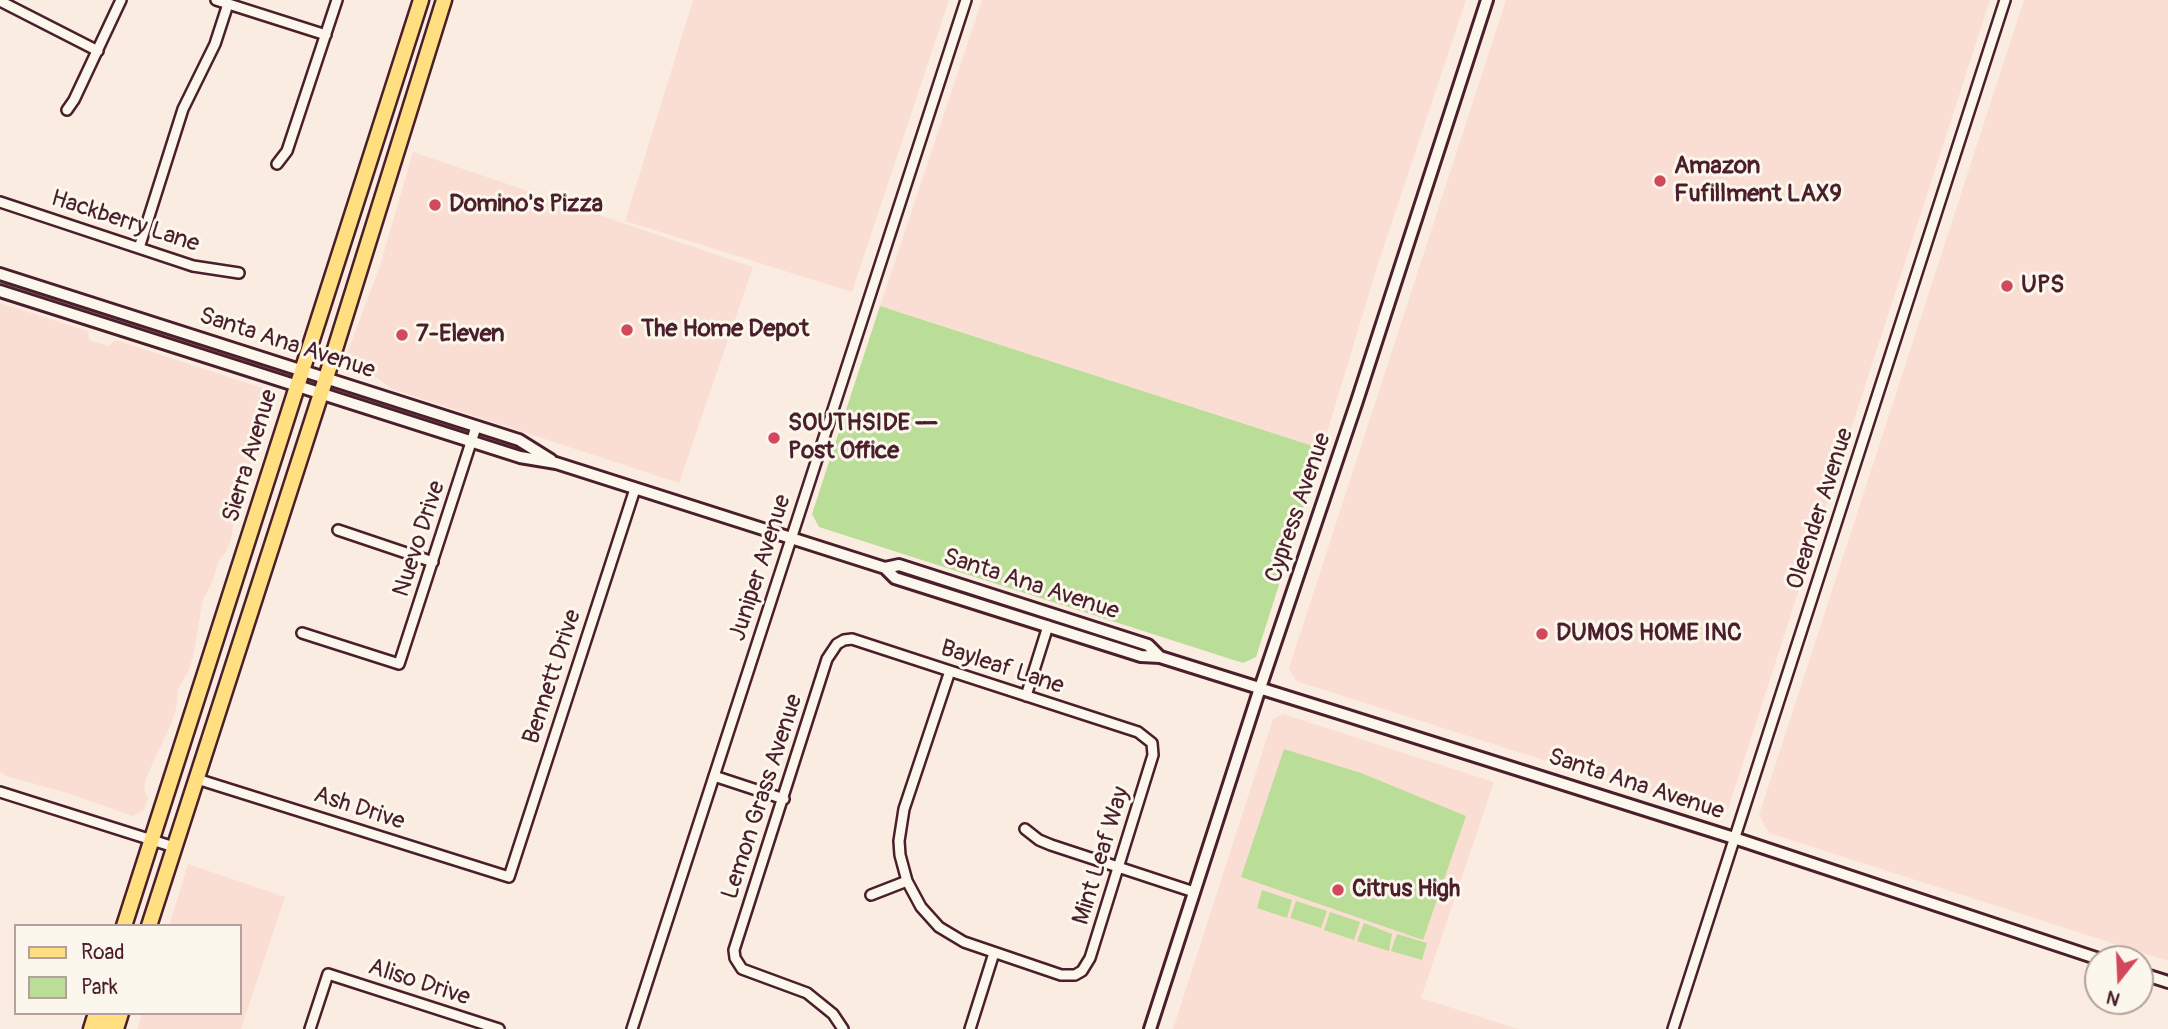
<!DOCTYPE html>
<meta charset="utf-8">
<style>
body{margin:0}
#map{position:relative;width:2168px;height:1029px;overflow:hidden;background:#fbece1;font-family:Pangolin,sans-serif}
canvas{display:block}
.legend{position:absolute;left:14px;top:924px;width:228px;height:91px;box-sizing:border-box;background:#fbf7ec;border:2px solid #b4a19f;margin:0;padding:9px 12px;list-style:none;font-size:21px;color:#4a1f2b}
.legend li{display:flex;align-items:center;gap:14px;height:35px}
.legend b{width:35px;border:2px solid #b4a19f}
.north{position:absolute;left:2084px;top:945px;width:70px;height:70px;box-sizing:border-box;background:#fbf7ec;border:2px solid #b4a19f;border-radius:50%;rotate:198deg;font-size:19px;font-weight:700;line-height:28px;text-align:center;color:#4a1f2b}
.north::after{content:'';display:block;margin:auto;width:24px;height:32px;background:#d1495b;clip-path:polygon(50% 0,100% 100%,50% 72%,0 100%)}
</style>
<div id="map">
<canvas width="2168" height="1029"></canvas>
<ul class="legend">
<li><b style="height:9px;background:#ffdf80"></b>Road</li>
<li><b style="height:19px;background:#badd97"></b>Park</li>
</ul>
<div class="north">N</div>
</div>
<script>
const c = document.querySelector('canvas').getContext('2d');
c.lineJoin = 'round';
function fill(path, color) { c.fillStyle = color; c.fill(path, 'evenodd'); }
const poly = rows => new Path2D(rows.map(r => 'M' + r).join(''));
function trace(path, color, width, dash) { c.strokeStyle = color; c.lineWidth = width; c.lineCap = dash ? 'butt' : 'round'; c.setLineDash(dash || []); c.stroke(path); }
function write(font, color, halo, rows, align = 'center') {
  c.font = font + ' Pangolin,sans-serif'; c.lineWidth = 6; c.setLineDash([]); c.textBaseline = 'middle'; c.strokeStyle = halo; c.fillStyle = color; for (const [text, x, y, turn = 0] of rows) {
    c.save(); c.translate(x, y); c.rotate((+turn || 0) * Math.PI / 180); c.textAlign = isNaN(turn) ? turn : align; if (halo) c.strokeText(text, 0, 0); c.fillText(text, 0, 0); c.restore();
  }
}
fill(poly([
 [693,0,949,0,852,292,625,221],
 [982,0,1466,0,1378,264,1322,449,880,306],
 [1506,0,1990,0,1728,809,1715,815,1296,681,1289,668],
 [2024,0,2168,0,2168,961,1769,833,1759,815],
 [413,152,753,267,679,483,392,389,377,378,356,371,349,366,347,360,347,353,379,269],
 [0,303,88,331,89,340,108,346,116,340,265,389,274,402,262,440,239,487,231,539,226,552,219,561,211,585,203,600,193,657,189,670,178,689,176,709,171,724,146,778,144,788,148,798,144,810,133,816,64,792,6,776,0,772],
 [1283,714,1494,782,1421,998,1518,1029,1173,1029,1273,719],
 [188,864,285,897,241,1029,137,1029,142,1013,240,1013,240,926,169,926]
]), '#faded4');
fill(poly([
 [880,306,1322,449,1256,657,1243,663,819,527,812,514],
 [1284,749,1361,773,1466,816,1423,940,1241,877],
 [1262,890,1292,900,1287,918,1257,908],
 [1296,901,1327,911,1321,928,1290,918],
 [1330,912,1360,922,1354,940,1324,930],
 [1364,923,1392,934,1389,951,1357,941],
 [1397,934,1427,943,1422,960,1391,951]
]), '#badd97');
const minor = poly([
 [216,0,326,35],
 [0,1,98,51],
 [67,110,74,100,121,0],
 [277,164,287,151,337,0],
 [0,202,193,266,239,273],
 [139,248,183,109,215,44,228,4],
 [338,530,433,562],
 [302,633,399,664,476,427],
 [1026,696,1048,626],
 [714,776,784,799],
 [197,779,509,877,635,489],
 [0,792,174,847],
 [1025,829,1039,840,1051,845,1194,892],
 [871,895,907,881],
 [310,1029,328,974,499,1029],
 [632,1029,966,0],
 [843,1029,833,1014,807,993,742,969,735,958,734,950,827,659,837,644,844,640,852,639,950,671,1138,732,1152,743,1153,755,1090,958,1082,971,1075,975,1061,975,964,942,939,927,921,907,907,881,900,855,899,841,904,809,950,671],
 [970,1029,994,953],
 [1673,1029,2005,0]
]);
const tertiary = poly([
 [0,274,519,440,551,460],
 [0,291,520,457,556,463,885,568,895,578,1141,656,1160,657,1342,714,1734,838,2099,959],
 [885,568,899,565,1148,645,1160,657],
 [2140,973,2168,982],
 [1150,1029,1260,688,1357,401,1487,0]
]);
const primary = poly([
 [124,926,421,0],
 [149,926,326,378,444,0],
 [91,1029,96,1013],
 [105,1029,108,1019,107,1013],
 [116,1029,121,1013]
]);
trace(minor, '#4a1f2b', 14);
trace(tertiary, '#4a1f2b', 16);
trace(primary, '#4a1f2b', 19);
trace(minor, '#fbf7ec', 9);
trace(tertiary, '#fbf7ec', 10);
trace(primary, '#ffdf80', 14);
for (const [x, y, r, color] of [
 [1660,181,7,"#d1495b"],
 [435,205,7,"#d1495b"],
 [2007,286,7,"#d1495b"],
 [627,330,7,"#d1495b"],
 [402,335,7,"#d1495b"],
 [774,438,7,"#d1495b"],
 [1542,634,7,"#d1495b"],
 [1338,890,7,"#d1495b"]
]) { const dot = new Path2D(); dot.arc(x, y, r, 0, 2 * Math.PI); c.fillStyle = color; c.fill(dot); trace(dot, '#fbf7ec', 2.5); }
write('bold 24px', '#4a1f2b', '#fbf7ec', [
 ["Amazon",1674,167],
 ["Fufillment LAX9",1674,195],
 ["Domino's Pizza",449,205],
 ["UPS",2021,286],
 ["The Home Depot",641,330],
 ["7-Eleven",416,335],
 ["SOUTHSIDE —",788,424],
 ["Post Office",788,452],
 ["DUMOS HOME INC",1556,634],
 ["Citrus High",1352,890]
], 'left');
write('24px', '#4a1f2b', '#fbf7ec', [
 ["Hackberry Lane",125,222,18],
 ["Santa Ana Avenue",287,344,18],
 ["Sierra Avenue",251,456,-73],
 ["Cypress Avenue",1299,508,-71],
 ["Oleander Avenue",1821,509,-72],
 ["Nuevo Drive",420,539,-72],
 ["Juniper Avenue",761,568,-72],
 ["Santa Ana Avenue",1031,585,18],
 ["Bayleaf Lane",1002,668,18],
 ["Bennett Drive",553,677,-72],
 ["Santa Ana Avenue",1636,785,18],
 ["Lemon Grass Avenue",763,797,-72],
 ["Ash Drive",359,809,18],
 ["Mint Leaf Way",1102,856,-73],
 ["Aliso Drive",419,983,18]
]);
</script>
